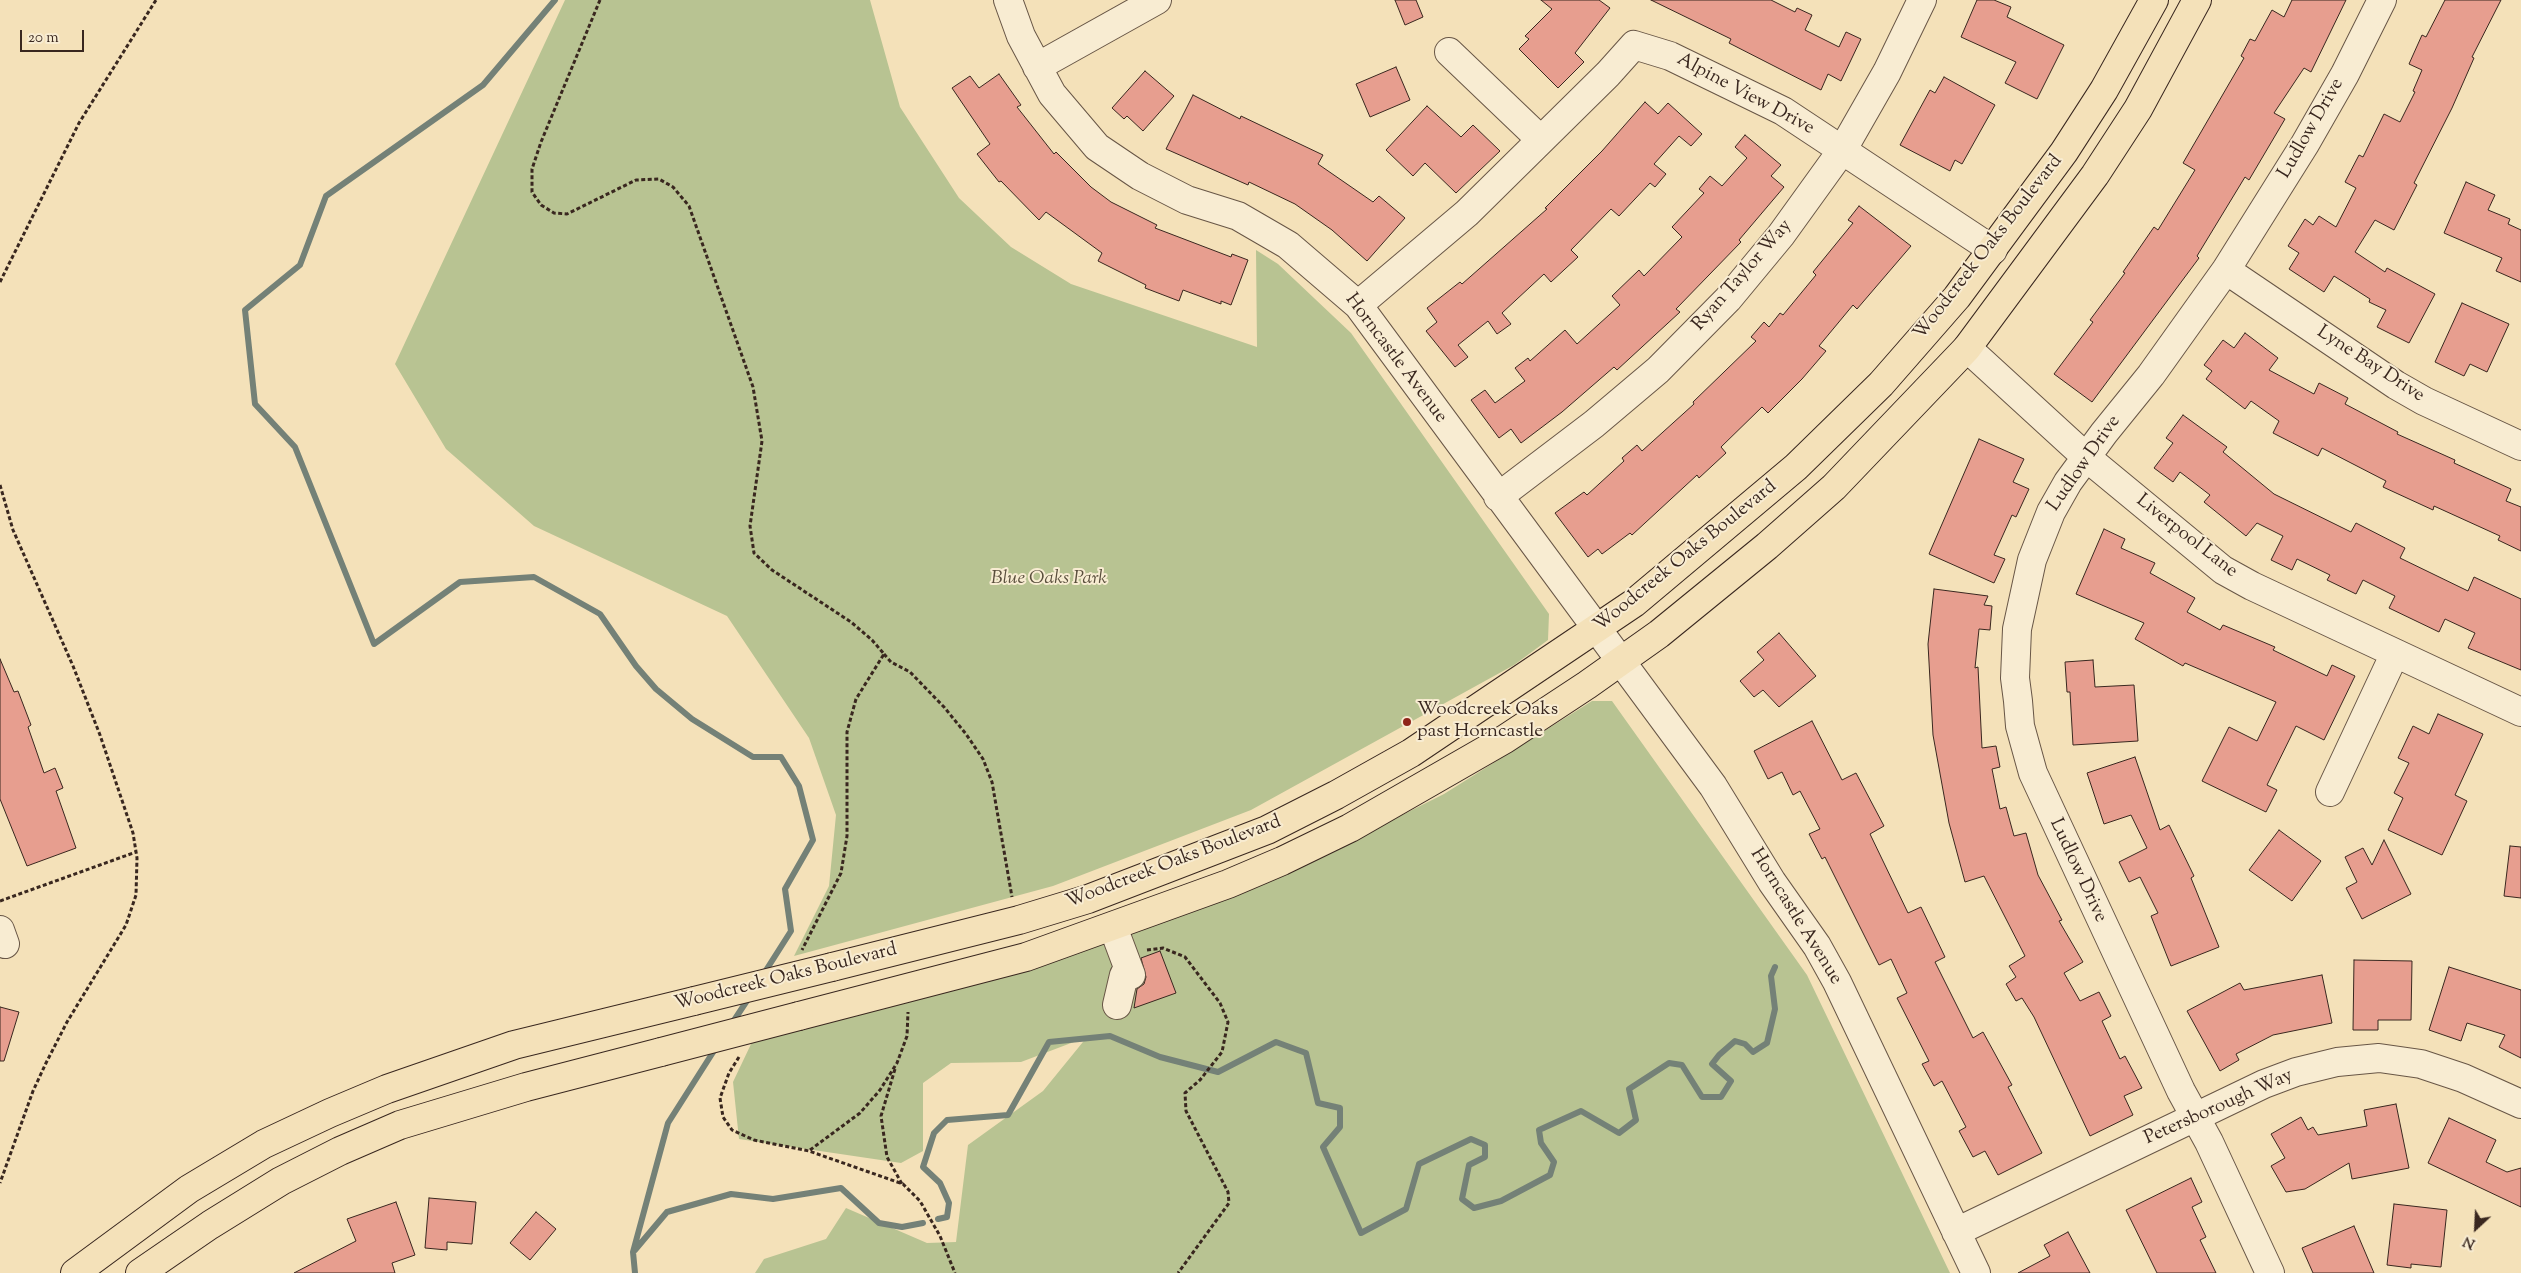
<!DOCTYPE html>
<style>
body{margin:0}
#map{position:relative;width:2521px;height:1273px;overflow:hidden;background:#f4e1b9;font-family:"Sorts Mill Goudy",serif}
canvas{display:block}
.north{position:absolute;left:2451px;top:1203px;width:50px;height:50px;-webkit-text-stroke:4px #f8ecd2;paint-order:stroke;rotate:205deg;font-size:14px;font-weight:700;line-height:20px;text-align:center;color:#39271f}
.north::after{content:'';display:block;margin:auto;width:18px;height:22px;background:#39271f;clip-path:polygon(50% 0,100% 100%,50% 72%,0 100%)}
.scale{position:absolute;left:20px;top:30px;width:64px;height:22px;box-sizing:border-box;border:2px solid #39271f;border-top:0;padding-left:6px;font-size:15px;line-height:18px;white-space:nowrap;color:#39271f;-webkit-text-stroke:4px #f8ecd2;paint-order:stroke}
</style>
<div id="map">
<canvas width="2521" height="1273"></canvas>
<div class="north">N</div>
<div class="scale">20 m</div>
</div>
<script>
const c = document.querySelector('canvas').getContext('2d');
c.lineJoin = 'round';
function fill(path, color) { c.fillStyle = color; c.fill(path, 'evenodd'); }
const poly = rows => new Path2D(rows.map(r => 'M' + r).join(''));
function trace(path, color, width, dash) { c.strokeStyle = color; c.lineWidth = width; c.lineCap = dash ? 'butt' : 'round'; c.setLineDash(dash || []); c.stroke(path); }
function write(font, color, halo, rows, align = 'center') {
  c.font = font + ' "Sorts Mill Goudy",serif'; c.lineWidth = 4; c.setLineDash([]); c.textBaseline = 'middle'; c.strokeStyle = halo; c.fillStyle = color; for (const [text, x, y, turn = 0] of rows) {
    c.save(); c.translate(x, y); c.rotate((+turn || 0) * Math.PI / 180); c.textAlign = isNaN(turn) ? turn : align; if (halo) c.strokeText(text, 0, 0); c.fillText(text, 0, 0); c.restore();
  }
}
fill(poly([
 [565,0,870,0,900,107,959,198,1011,247,1071,284,1257,347,1256,250,1278,264,1351,333,1549,614,1548,640,1514,665,1251,810,1053,886,794,956,829,886,836,815,809,738,727,616,534,526,446,449,395,364],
 [1592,701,1612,701,1807,975,1950,1273,755,1273,764,1259,826,1239,846,1208,927,1243,956,1242,968,1145,1043,1091,1087,1037,1021,1062,951,1063,923,1083,923,1151,901,1163,739,1139,733,1082,752,1042,1030,970,1258,887,1444,794]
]), '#b8c392');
trace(poly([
 [555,0,483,85,326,196,300,265,245,310,255,404,295,447,374,644,460,582,534,577,600,614,636,666,656,689,692,719,753,757,781,757,799,786,813,840,785,889,791,931,763,975],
 [731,1025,750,996],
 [938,1219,947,1217,949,1203,940,1183,923,1167,934,1133,947,1120,1008,1115,1049,1042,1110,1036,1160,1057,1218,1072,1276,1042,1306,1053,1318,1103,1340,1108,1340,1127,1323,1147,1361,1233,1406,1209,1419,1164,1471,1139,1485,1145,1485,1157,1469,1165,1462,1199,1474,1208,1501,1201,1550,1175,1554,1162,1541,1143,1539,1130,1581,1111,1619,1133,1636,1120,1629,1089,1669,1063,1682,1065,1702,1097,1721,1097,1731,1081,1712,1064,1719,1055,1735,1041,1745,1044,1753,1052,1767,1043,1775,1009,1771,976,1775,967],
 [635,1250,667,1212,731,1194,773,1199,841,1188,879,1223,902,1227,923,1223],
 [635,1273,633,1252,668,1123,717,1046]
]), '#748177', 6);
const building = poly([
 [1395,0,1416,0,1423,17,1405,25,1395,0],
 [1541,0,1599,0,1610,8,1575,53,1584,62,1558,88,1519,49,1529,39,1525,36,1552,9,1541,0],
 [1651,0,1771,0,1795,12,1797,8,1812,15,1805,30,1839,47,1846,32,1861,39,1841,81,1828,74,1821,90,1729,43,1731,39,1651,0],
 [1977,0,1994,0,2011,7,2007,17,2064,45,2037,99,2005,83,2016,62,1961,37,1977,0],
 [2292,0,2346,0,2311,72,2304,68,2274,113,2285,119,2249,180,2245,177,2197,256,2199,258,2092,402,2054,374,2093,322,2090,320,2125,273,2123,272,2154,227,2158,230,2195,170,2183,163,2244,58,2241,56,2250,39,2255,41,2272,10,2284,17,2292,0],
 [2445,0,2501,0,2472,57,2474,58,2452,108,2414,183,2417,185,2394,230,2375,220,2355,252,2385,272,2387,268,2435,294,2409,343,2377,327,2386,310,2369,302,2370,299,2334,276,2324,292,2289,269,2299,253,2288,246,2305,219,2313,225,2319,216,2336,227,2356,188,2345,182,2359,155,2363,157,2384,114,2400,122,2415,92,2413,91,2422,70,2409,64,2422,35,2426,37,2445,0],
 [1396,67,1410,100,1370,117,1356,84,1396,67],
 [1145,71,1174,96,1143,131,1127,116,1124,119,1112,108,1145,71],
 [999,74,1021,105,1017,107,1054,154,1056,152,1091,187,1111,202,1157,225,1155,228,1231,257,1232,254,1248,260,1231,305,1221,301,1221,304,1183,290,1179,301,1145,288,1146,285,1098,261,1102,253,1046,212,1039,220,1001,181,999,182,977,154,990,144,952,88,970,76,979,88,999,74],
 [1944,77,1995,105,1962,164,1955,160,1950,171,1900,145,1930,90,1935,93,1944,77],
 [1193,95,1240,119,1241,116,1323,155,1318,164,1373,202,1379,196,1405,218,1367,261,1332,230,1295,204,1249,182,1248,185,1166,149,1193,95],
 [1645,102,1658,114,1668,103,1702,134,1691,146,1679,136,1654,164,1666,174,1655,187,1650,183,1619,216,1611,209,1571,250,1578,257,1551,282,1544,274,1502,313,1511,324,1497,334,1488,321,1458,345,1468,357,1455,367,1426,331,1437,322,1427,308,1460,282,1462,284,1547,209,1545,208,1602,151,1645,102],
 [1427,106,1461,137,1473,125,1500,151,1456,193,1425,163,1413,176,1386,150,1427,106],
 [1745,135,1781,165,1771,176,1784,187,1739,240,1741,242,1676,309,1680,312,1617,370,1614,367,1562,412,1521,443,1511,429,1499,438,1471,400,1485,390,1495,403,1525,381,1515,368,1528,358,1530,361,1565,330,1577,344,1620,305,1612,296,1639,270,1644,276,1682,237,1672,227,1704,193,1699,189,1710,176,1722,186,1747,158,1735,147,1745,135],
 [2466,182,2495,195,2488,210,2510,219,2508,224,2521,230,2521,282,2496,271,2502,258,2444,233,2466,182],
 [1859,206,1911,246,1857,309,1853,305,1819,346,1826,351,1802,379,1768,413,1762,407,1721,447,1726,453,1699,478,1697,475,1632,535,1630,533,1602,554,1598,549,1588,557,1555,513,1584,492,1587,495,1624,461,1622,458,1637,445,1642,451,1694,404,1693,402,1756,341,1751,337,1764,322,1769,327,1780,313,1783,315,1816,275,1813,272,1853,223,1848,220,1859,206],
 [2462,303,2509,324,2487,372,2470,364,2464,376,2435,362,2462,303],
 [2245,333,2278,358,2269,370,2314,394,2319,383,2348,398,2345,404,2398,432,2397,434,2455,460,2454,463,2511,489,2506,501,2521,507,2521,551,2498,540,2500,536,2434,506,2433,510,2383,487,2386,481,2322,448,2318,456,2273,433,2279,421,2251,401,2245,409,2206,379,2212,371,2204,365,2223,340,2234,348,2245,333],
 [2183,415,2227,447,2223,452,2274,494,2351,532,2356,523,2405,548,2400,558,2468,591,2474,577,2521,599,2521,670,2468,648,2475,633,2445,619,2439,632,2389,608,2395,596,2363,580,2356,594,2327,580,2330,575,2297,559,2292,570,2271,560,2283,536,2257,523,2246,536,2204,502,2210,495,2180,472,2173,482,2154,468,2173,443,2166,438,2183,415],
 [1979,439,2024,459,2013,482,2029,489,2016,517,2012,515,1994,555,2005,559,1994,583,1929,554,1979,439],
 [2104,529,2125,539,2121,548,2155,563,2150,573,2195,598,2187,612,2220,630,2223,625,2275,647,2273,650,2327,676,2332,665,2355,676,2324,740,2296,726,2267,785,2277,790,2266,812,2202,781,2229,727,2257,741,2276,702,2185,663,2183,666,2135,639,2144,623,2076,594,2104,529],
 [1934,589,1988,596,1984,605,1992,606,1990,630,1979,629,1975,668,1978,667,1982,748,1996,746,2000,767,1992,769,2000,809,2006,807,2014,836,2026,833,2038,875,2062,920,2059,921,2083,962,2064,973,2080,1001,2099,992,2111,1016,2102,1021,2120,1059,2125,1056,2142,1088,2124,1096,2133,1115,2090,1136,2034,1017,2022,998,2016,1001,2006,984,2016,977,2009,966,2025,956,1984,876,1965,882,1949,823,1933,735,1928,644,1934,589],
 [1779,633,1816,676,1779,707,1763,690,1754,697,1740,681,1764,660,1757,652,1779,633],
 [0,659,14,692,18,691,31,725,28,727,44,773,55,768,63,788,56,791,76,848,27,866,0,799,0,659],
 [2093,660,2095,687,2134,685,2138,741,2073,745,2070,692,2067,692,2065,662,2093,660],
 [2438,714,2483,734,2455,795,2467,801,2442,855,2388,830,2403,798,2394,793,2409,763,2398,758,2413,726,2429,734,2438,714],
 [1812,721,1842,780,1856,773,1884,826,1870,834,1908,913,1921,907,1945,957,1935,962,1973,1038,1983,1032,2012,1085,2008,1087,2042,1153,1998,1175,1985,1151,1973,1157,1959,1131,1966,1127,1942,1081,1934,1086,1922,1064,1929,1061,1897,998,1907,993,1891,959,1879,965,1825,857,1822,859,1809,834,1820,829,1800,791,1793,795,1782,772,1768,779,1754,751,1812,721],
 [2135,757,2160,830,2169,825,2194,876,2191,878,2219,947,2171,966,2151,916,2158,913,2140,877,2129,882,2119,862,2147,848,2131,815,2104,824,2087,773,2135,757],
 [2279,830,2321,861,2292,901,2249,870,2279,830],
 [2384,840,2411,894,2362,919,2346,888,2357,882,2345,857,2363,848,2372,865,2384,840],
 [2510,846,2521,847,2521,898,2504,896,2510,846],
 [1160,951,1176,993,1134,1008,1137,989,1144,984,1146,977,1141,958,1160,951],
 [2354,960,2412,961,2411,1020,2378,1020,2378,1030,2353,1030,2354,960],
 [2449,967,2521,990,2521,1058,2499,1047,2505,1035,2467,1023,2461,1041,2429,1030,2449,967],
 [2322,975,2332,1023,2273,1035,2236,1054,2239,1060,2220,1071,2187,1011,2240,983,2244,990,2322,975],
 [0,1007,19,1012,4,1061,0,1061,0,1007],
 [2396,1104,2409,1168,2352,1179,2349,1163,2305,1189,2286,1192,2271,1166,2285,1158,2271,1134,2301,1117,2308,1130,2313,1127,2318,1135,2367,1126,2364,1110,2396,1104],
 [2449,1118,2496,1140,2486,1162,2507,1172,2521,1168,2521,1207,2428,1163,2449,1118],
 [2191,1178,2202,1202,2192,1207,2206,1237,2200,1240,2216,1273,2157,1273,2126,1210,2191,1178],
 [429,1198,476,1202,472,1244,447,1242,447,1250,425,1248,429,1198],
 [396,1202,415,1255,392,1263,395,1273,294,1273,356,1241,347,1219,396,1202],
 [2394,1204,2447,1210,2441,1267,2411,1264,2411,1268,2387,1265,2394,1204],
 [536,1212,556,1229,530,1260,510,1243,536,1212],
 [2354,1226,2374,1273,2313,1273,2302,1248,2354,1226],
 [2068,1232,2090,1273,2018,1273,2050,1256,2044,1245,2068,1232]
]);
fill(building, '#e79e8f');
trace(building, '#39271f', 1);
const minor = poly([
 [1008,0,1021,36,1052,94,1097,147,1140,176,1187,200,1238,216,1288,245,1358,305,1713,786,1772,882,1817,946,1837,982,1976,1273],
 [1449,52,1541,140],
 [1037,67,1157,0],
 [2226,270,2396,385,2424,401,2521,446],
 [1358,305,1467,213,1608,74,1634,45,1670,56,1783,111,1993,250],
 [1967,348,2086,457,2223,570,2252,586,2521,712],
 [1498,497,1594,424,1658,370,1728,299,1781,235,1843,149,1887,72,1922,0],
 [2330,792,2395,653],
 [1113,927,1131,975,1124,975,1117,1005],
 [0,930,5,944],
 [1956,1232,2264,1084,2296,1072,2337,1062,2379,1058,2421,1064,2463,1078,2521,1104],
 [2270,1273,2209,1142,2181,1091,2033,773,2020,726,2018,701,2015,678,2017,629,2032,560,2051,512,2068,482,2104,433,2151,375,2226,270,2305,144,2345,74,2382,0]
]);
const major = poly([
 [832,967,1019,920,1088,899,1267,830,1336,795,1411,753,1634,603,1796,467,1881,384,1957,297,2064,152,2104,90,2154,0],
 [799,1016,1026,957,1228,884,1282,861,1350,828,1505,739,1587,685,1659,634,1767,546,1834,487,1967,348,2095,175,2138,109,2197,0],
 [75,1273,189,1189,264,1144,330,1113,387,1089,514,1045,694,1001],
 [140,1273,210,1225,281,1181,340,1151,400,1125,526,1087,661,1052]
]);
trace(minor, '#685646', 30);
trace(major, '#39271f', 30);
trace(poly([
 [600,0,541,142,532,169,532,192,541,205,554,213,567,214,636,180,659,179,673,187,689,206,753,387,762,441,750,526,754,553,772,570,851,622,872,640,884,654,856,699,847,732,847,836,841,873,802,950],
 [0,282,79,123,156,0],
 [0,485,13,530,73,666,100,735,133,833,137,858,136,895,126,925,67,1022,46,1063,33,1091,0,1183],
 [884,654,891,662,910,672,944,707,966,734,983,759,992,782,1012,897],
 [0,901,136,852],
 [1147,950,1163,948,1185,957,1220,1003,1228,1022,1222,1052,1200,1080,1185,1093,1186,1111,1228,1192,1229,1203,1178,1273],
 [739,1057,729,1073,720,1098,723,1117,732,1130,754,1140,809,1151,903,1184,920,1201,940,1236,955,1273],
 [895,1069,881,1116,887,1157,902,1184],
 [810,1150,860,1113,880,1090,897,1063,907,1036,908,1012]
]), '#39271f', 3, [4, 2.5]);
trace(minor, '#f8ecd2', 28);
trace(major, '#f4e1b9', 28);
const majorBridge = poly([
 [694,1001,832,967],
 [661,1052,799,1016]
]);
trace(majorBridge, '#39271f', 30, []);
trace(majorBridge, '#f4e1b9', 28);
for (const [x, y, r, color] of [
 [1407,722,5,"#8f2418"]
]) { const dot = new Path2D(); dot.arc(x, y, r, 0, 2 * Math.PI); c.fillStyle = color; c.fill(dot); trace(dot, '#f8ecd2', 2); }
write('19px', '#39271f', '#f8ecd2', [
 ["Alpine View Drive",1745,95,28],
 ["Ludlow Drive",2312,129,-60],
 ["Woodcreek Oaks Boulevard",1989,248,-52],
 ["Ryan Taylor Way",1743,276,-49],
 ["Horncastle Avenue",1395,359,53],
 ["Lyne Bay Drive",2370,365,33],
 ["Ludlow Drive",2085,464,-55],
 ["Liverpool Lane",2186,537,38],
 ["Woodcreek Oaks Boulevard",1686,557,-39],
 ["Woodcreek Oaks Boulevard",1174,863,-21],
 ["Ludlow Drive",2077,871,65],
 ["Horncastle Avenue",1795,917,58],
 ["Woodcreek Oaks Boulevard",786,978,-14],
 ["Petersborough Way",2219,1108,-24]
]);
write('italic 19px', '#594e3c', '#f8ecd2', [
 ["Blue Oaks Park",1049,580]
]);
write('19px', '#39271f', '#f8ecd2', [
 ["Woodcreek Oaks",1417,711],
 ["past Horncastle",1417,733]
], 'left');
</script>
